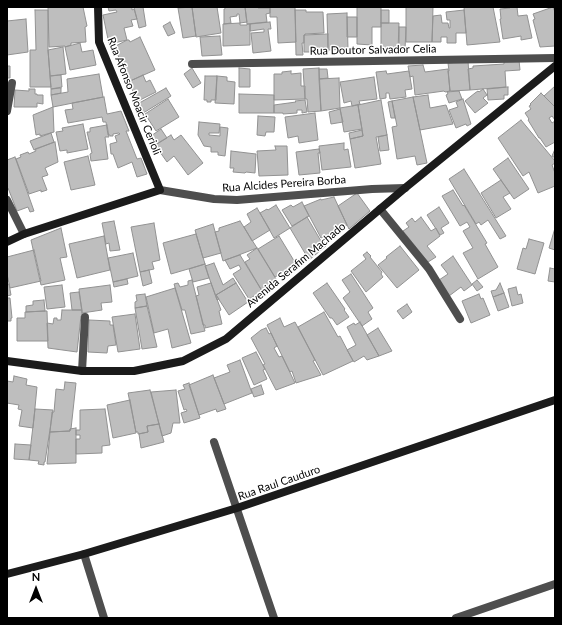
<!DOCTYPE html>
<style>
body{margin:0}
#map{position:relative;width:562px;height:625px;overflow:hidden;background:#fff;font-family:Lato,sans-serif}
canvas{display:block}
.frame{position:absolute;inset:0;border:8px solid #000;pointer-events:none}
.north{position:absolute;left:16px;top:569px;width:40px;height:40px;-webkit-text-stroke:3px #fff;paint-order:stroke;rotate:0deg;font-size:11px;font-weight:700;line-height:16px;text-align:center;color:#000}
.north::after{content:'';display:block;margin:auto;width:14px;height:18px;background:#000;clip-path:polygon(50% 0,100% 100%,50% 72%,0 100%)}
</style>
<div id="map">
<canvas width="562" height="625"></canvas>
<div class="frame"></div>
<div class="north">N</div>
</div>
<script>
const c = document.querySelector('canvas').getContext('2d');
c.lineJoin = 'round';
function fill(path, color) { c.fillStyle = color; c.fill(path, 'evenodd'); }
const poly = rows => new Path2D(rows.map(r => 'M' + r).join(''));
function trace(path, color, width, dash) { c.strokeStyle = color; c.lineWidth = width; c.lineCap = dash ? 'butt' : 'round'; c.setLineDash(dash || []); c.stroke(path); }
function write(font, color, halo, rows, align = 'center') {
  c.font = font + ' Lato,sans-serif'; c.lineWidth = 3; c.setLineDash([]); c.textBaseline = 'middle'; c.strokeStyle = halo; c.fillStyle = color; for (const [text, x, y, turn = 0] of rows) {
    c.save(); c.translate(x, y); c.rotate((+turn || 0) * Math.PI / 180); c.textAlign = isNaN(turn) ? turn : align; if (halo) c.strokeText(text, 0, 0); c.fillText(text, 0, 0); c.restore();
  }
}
const building = poly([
 [48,7,83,7,87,26,85,27,86,42,71,43,71,45,65,47,65,46,49,47,48,7],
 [108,7,132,7,132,10,134,9,137,19,131,20,133,26,124,28,127,40,109,44,103,15,117,12,116,10,109,11,108,7],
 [134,7,143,7,146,26,139,28,134,7],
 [192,7,196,36,183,38,178,8,192,7],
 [192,7,217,7,221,33,196,37,192,7],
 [225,7,245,7,247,22,240,23,239,14,237,14,237,16,230,17,231,23,224,24,224,9,225,9,225,7],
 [245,7,258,7,258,8,270,8,270,13,266,14,267,22,247,24,245,7],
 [270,7,295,7,296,42,278,43,277,17,270,17,270,7],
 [357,7,381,7,381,27,372,27,372,45,357,44,357,7],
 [406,7,433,7,432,42,406,42,406,7],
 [464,7,493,7,500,42,467,45,464,7],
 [510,7,517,7,518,16,527,15,532,38,521,40,521,36,503,39,500,19,501,19,500,9,510,8,510,7],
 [553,7,555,12,555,46,540,47,533,20,535,19,533,14,553,7],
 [35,10,48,10,48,50,51,87,30,87,30,50,36,50,35,10],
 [295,10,306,10,306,12,323,12,324,33,305,34,305,35,304,35,304,43,302,43,303,55,296,55,295,10],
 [381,10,389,10,389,23,381,23,381,10],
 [464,10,466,33,456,33,456,43,447,43,447,37,441,37,441,42,432,42,433,16,441,15,442,23,448,23,449,28,450,28,450,20,447,20,446,12,464,10],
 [347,13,348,49,328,50,327,14,347,13],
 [347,17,357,17,357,37,347,37,347,17],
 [26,19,28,52,7,55,7,21,26,19],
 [170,22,175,33,168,36,163,26,170,22],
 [270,22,271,29,268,29,271,51,253,53,251,33,264,32,264,29,250,31,250,24,270,22],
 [240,23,240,25,247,25,247,24,250,24,250,45,223,46,223,24,240,23],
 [381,23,399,23,398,51,381,51,381,23],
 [399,27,406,27,405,50,399,49,399,27],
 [328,34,328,52,304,52,304,35,328,34],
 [220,36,222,55,202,56,200,37,220,36],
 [140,37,155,70,130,81,114,47,127,40,129,40,130,42,140,37],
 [80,43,82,52,93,50,96,65,70,70,65,47,80,43],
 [63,47,66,74,50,76,48,50,63,47],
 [519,60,520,70,505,71,506,87,470,90,468,69,473,68,473,66,504,64,504,61,519,60],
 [468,61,470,90,450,91,448,71,449,71,448,63,468,61],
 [423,65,425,72,448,69,450,91,445,92,444,91,415,95,413,76,410,77,408,66,423,65],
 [7,66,10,66,10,78,7,78,7,66],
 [192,68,201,83,193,88,184,74,192,68],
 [239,68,250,69,250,87,239,87,239,68],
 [319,68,321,111,308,112,307,99,305,99,303,69,319,68],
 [319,69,327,69,328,78,319,79,319,69],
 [291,71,291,74,301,73,301,86,305,86,305,99,274,100,274,74,282,74,282,72,291,71],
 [386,71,387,74,409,71,412,89,405,90,406,97,390,99,389,93,386,93,386,98,380,99,376,72,386,71],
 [99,74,103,97,53,107,51,95,68,92,67,79,99,74],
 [61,75,62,87,51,89,50,76,61,75],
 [143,75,146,82,150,80,156,92,138,101,128,82,143,75],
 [205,76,217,76,216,100,211,100,211,102,207,102,207,100,204,100,205,76],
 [217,76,227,77,227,81,235,82,234,104,215,103,217,76],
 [374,77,377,99,359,101,360,104,352,106,351,101,344,103,340,82,374,77],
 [339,78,340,108,321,111,319,79,339,78],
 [555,86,555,107,544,96,555,86],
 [508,87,508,95,504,95,504,99,488,100,487,89,508,87],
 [61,88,61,93,51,95,51,89,61,88],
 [166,88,171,96,140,115,134,106,166,88],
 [29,89,35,89,35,94,37,94,37,95,43,95,43,104,37,103,37,107,14,107,15,90,29,91,29,89],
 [483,89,487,95,483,98,488,103,475,113,465,101,475,93,478,91,479,92,483,89],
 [459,91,462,99,449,103,446,95,448,94,447,92,459,91],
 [541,93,555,107,555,120,552,116,549,118,552,123,555,121,555,142,546,147,540,138,539,138,528,120,529,119,525,113,531,109,529,106,531,105,530,104,541,93],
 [239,94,274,95,274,113,239,113,239,94],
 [428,95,430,108,446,105,453,124,420,130,413,97,428,95],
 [104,97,107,114,121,111,129,131,126,131,137,159,141,158,147,174,137,177,132,162,118,168,113,154,111,154,110,144,117,142,115,136,120,134,119,133,113,134,113,136,110,136,110,135,108,135,106,122,103,122,102,117,68,123,65,110,73,109,72,103,104,97],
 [413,97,427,163,417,165,415,156,397,159,392,127,397,126,392,101,413,97],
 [168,99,179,117,156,131,145,114,168,99],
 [463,99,471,124,467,126,466,124,456,128,449,110,458,107,456,102,463,99],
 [305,100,307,112,302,113,302,110,297,110,297,113,283,114,283,113,274,113,274,105,296,102,295,101,305,100],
 [381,100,387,135,376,137,381,164,355,168,350,139,363,136,358,105,381,100],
 [392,101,395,118,391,118,388,102,392,101],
 [358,105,362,129,344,132,340,108,358,105],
 [53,107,54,132,40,136,40,134,36,135,33,115,53,107],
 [340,109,343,122,331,124,329,112,340,109],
 [315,113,318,140,299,143,298,136,288,138,285,117,315,113],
 [258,116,275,117,274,132,266,132,265,136,257,135,258,116],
 [521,120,555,161,555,163,552,165,555,173,555,186,538,193,529,172,523,176,498,138,521,120],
 [199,122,220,124,219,133,209,133,209,135,220,136,220,127,228,128,225,156,218,155,218,152,211,152,211,147,204,146,198,135,199,122],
 [83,124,88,149,67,153,67,150,60,151,56,132,63,131,62,128,83,124],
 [107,125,109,137,105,137,108,159,91,161,90,154,92,153,87,132,90,132,90,128,107,125],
 [161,129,167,138,157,144,151,136,161,129],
 [362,130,363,136,350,139,349,133,362,130],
 [51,133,54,142,34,150,30,141,51,133],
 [171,135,174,140,181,135,203,163,188,175,174,156,167,162,155,145,171,135],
 [387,135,389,150,380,151,378,137,387,135],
 [55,142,58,162,45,168,48,175,42,177,47,190,41,192,41,190,29,194,16,159,21,157,20,155,28,152,29,154,36,151,35,149,55,142],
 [344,143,344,150,348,149,351,167,322,170,319,146,344,143],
 [275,146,287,146,288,175,259,176,257,151,276,150,275,146],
 [319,149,320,153,318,153,320,173,299,175,296,152,319,149],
 [555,149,555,158,552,156,555,149],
 [231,151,256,154,255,173,246,172,245,173,233,172,234,168,230,168,231,151],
 [88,156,95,185,71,190,64,162,88,156],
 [15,157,34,211,30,212,28,207,17,211,8,188,7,189,7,160,15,157],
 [508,158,529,189,514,199,493,169,508,158],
 [464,169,506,236,500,239,488,220,481,225,479,222,476,224,449,179,464,169],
 [501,180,510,193,503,197,511,209,496,218,481,193,501,180],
 [453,190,463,206,464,205,487,243,485,244,498,267,478,279,463,253,473,248,463,231,470,227,467,222,460,226,442,196,453,190],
 [357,193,370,211,349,229,338,206,357,193],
 [334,197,347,225,321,238,304,206,321,199,321,200,334,197],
 [302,202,309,216,292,226,282,210,291,205,293,207,302,202],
 [276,205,290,228,274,238,260,213,267,209,268,210,276,205],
 [439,207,449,223,441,228,444,233,440,235,427,215,439,207],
 [257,208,270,230,252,241,244,227,251,222,247,214,257,208],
 [307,217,321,241,323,240,326,246,309,260,290,228,307,217],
 [421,217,431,231,436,228,440,236,427,246,436,257,428,262,403,231,409,227,406,223,412,218,415,222,421,217],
 [114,221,120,250,110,251,109,243,106,244,102,223,114,221],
 [240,221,257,248,223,261,215,232,219,231,219,228,240,221],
 [154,223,160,260,152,262,154,269,140,272,131,227,154,223],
 [213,224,221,253,203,258,195,230,213,224],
 [61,228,67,257,60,258,65,280,41,285,31,240,61,228],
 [555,228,555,250,549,248,555,228],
 [196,234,205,264,171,274,163,243,196,234],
 [104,236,110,270,77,278,69,244,104,236],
 [279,236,296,264,275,277,258,249,279,236],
 [529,239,544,243,535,274,517,269,523,248,526,249,529,239],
 [400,246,419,270,397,288,378,265,387,258,386,257,400,246],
 [257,248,279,284,265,296,245,262,250,259,247,255,257,248],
 [34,250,41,281,10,288,7,274,7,257,34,250],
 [367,252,371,256,370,257,382,272,381,274,383,277,366,292,351,271,366,259,363,255,367,252],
 [133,253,138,276,113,282,108,258,133,253],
 [240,255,262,291,249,299,233,274,241,269,239,265,230,269,225,260,240,255],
 [453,256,472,285,464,291,461,287,449,296,439,280,448,274,441,265,453,256],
 [214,263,223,285,233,278,236,283,216,295,219,299,217,300,205,266,214,263],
 [205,264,209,278,193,282,189,269,205,264],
 [550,268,555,269,555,282,548,281,550,268],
 [149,270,152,283,143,286,140,272,149,270],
 [351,274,373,308,368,312,372,319,362,326,343,298,350,292,342,280,351,274],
 [127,279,128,284,114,287,113,282,127,279],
 [192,280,205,331,191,334,185,310,182,310,174,284,178,283,180,287,188,285,188,281,192,280],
 [477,280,483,287,477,291,472,284,477,280],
 [211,283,221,310,219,311,222,324,205,328,205,325,203,325,196,296,199,295,197,287,211,283],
 [236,283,248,302,229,315,216,295,236,283],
 [327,283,345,309,344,310,349,317,337,325,332,318,330,318,313,293,327,283],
 [500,283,504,293,493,297,491,291,496,290,500,283],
 [9,284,11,295,7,296,7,285,9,284],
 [62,285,65,307,47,309,44,287,62,285],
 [110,285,112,302,101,303,102,310,82,313,79,289,110,285],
 [516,287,518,295,521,294,523,303,512,306,508,289,516,287],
 [175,288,191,343,172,348,168,329,154,333,146,297,175,288],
 [79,292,82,310,72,310,70,293,79,292],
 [504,293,509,307,498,311,493,297,504,293],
 [145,294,147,306,135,308,135,302,137,301,136,295,145,294],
 [479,294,481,299,483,298,490,315,471,323,462,301,479,294],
 [7,298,10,298,12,318,11,318,11,321,7,321,7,298],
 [44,300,45,311,26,312,26,306,33,305,33,301,44,300],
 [407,304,412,312,403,319,397,311,407,304],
 [147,306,157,347,142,349,135,308,147,306],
 [62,310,82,310,82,317,81,316,77,352,48,348,47,323,53,324,54,318,57,318,57,320,61,320,62,310],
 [45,311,47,311,48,341,17,341,17,318,25,318,25,312,45,311],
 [324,312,338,337,340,336,353,361,323,375,298,327,324,312],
 [135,314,140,349,118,352,112,317,135,314],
 [280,318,284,327,295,322,315,360,313,361,321,375,296,383,292,371,290,372,267,325,280,318],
 [89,320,110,321,110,325,113,325,116,345,108,346,107,353,88,352,89,320],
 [360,322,379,356,367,360,364,356,354,362,347,350,356,345,347,327,354,323,355,325,360,322],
 [266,328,269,334,271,333,277,346,274,348,279,357,282,356,295,383,276,390,263,365,265,364,251,338,261,330,266,328],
 [378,328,392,351,379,356,367,335,378,328],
 [256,352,265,369,263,370,267,379,254,385,242,358,256,352],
 [240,360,252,393,224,404,214,378,230,372,227,365,240,360],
 [213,375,226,409,217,412,216,409,199,415,189,385,213,375],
 [14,376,27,379,26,385,37,387,33,428,19,426,22,410,18,409,19,405,7,403,7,381,13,382,14,376],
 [65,382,76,383,71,429,70,429,70,431,50,432,52,412,54,412,56,389,64,390,65,382],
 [189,383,200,418,184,423,181,413,187,411,186,409,184,410,178,391,185,389,183,385,189,383],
 [261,385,264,394,254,397,251,389,261,385],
 [150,390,159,424,147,426,148,432,138,434,138,432,136,432,128,393,150,390],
 [176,390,180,423,173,423,171,433,162,436,151,392,176,390],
 [130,400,136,433,113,438,107,405,130,400],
 [35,409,53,410,45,462,44,462,44,465,38,464,39,461,29,460,35,409],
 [105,409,110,445,102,446,102,453,76,454,76,439,80,439,80,435,76,435,76,430,80,430,80,410,105,409],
 [159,424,164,442,141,448,139,434,148,432,147,426,159,424],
 [76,428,76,463,47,464,50,432,70,431,70,429,76,428],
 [15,444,31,445,29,460,14,459,15,444]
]);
fill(building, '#bebebe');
trace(building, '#929292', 1);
trace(poly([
 [7,111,12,83],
 [380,209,429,269,460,319],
 [82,371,85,317]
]), '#4e4e4e', 8);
trace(poly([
 [192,64,555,58],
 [160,190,214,199,237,200,372,189,405,188],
 [7,200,24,234],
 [214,442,274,618],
 [84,554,104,618],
 [456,618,555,584]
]), '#4e4e4e', 8);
trace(poly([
 [7,242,24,234,160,190,99,42,98,7],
 [7,361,82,371,134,371,183,361,226,339,405,188,555,66],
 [7,574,84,554,237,508,555,400]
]), '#1b1b1b', 8);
write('11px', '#000', '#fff', [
 ["Rua Doutor Salvador Celia",373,50,-1],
 ["Rua Afonso Moacir Cerioli",134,96,68],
 ["Rua Alcides Pereira Borba",284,184,-4],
 ["Avenida Serafim Machado",296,265,-40],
 ["Rua Raul Cauduro",279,483,-19]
]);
</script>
